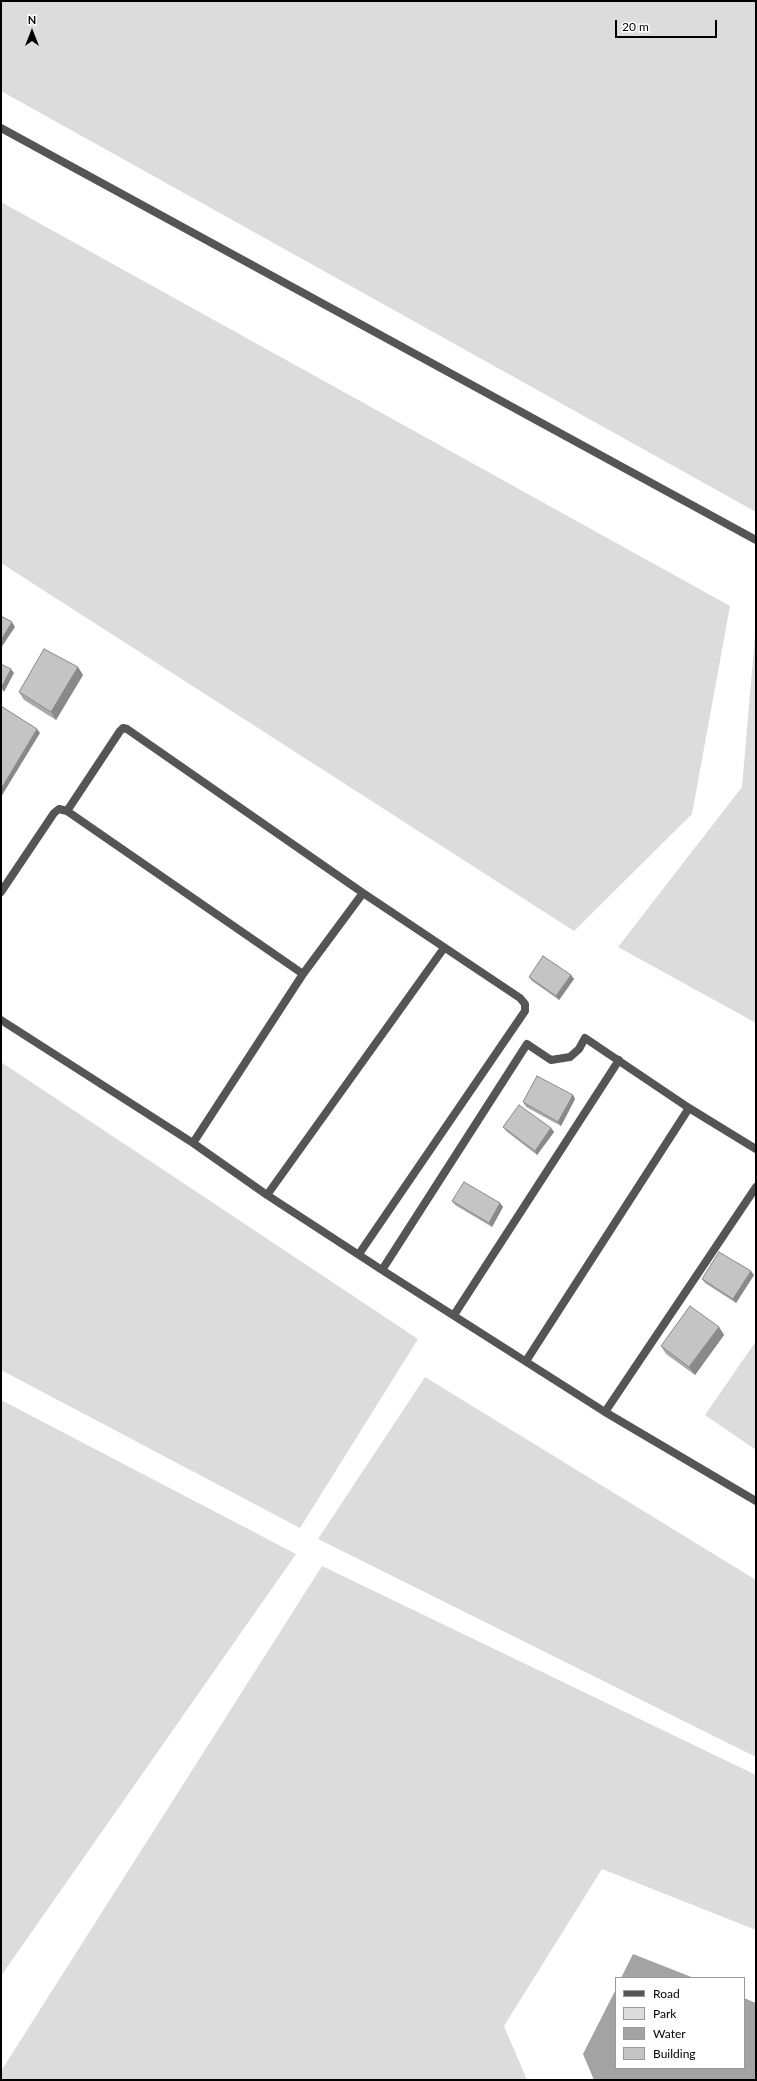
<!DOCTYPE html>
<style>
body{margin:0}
#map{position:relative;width:757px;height:2081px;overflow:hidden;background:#fff;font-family:Lato,sans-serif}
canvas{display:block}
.frame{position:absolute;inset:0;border:2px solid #000;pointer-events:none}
.legend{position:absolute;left:615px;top:1977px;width:130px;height:92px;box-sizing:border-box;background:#fff;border:1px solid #999;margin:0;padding:5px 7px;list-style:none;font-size:12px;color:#000}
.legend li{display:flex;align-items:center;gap:8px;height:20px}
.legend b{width:20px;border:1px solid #999}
.north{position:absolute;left:12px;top:12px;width:40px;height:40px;-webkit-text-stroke:3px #fff;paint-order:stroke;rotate:0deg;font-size:11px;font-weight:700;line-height:16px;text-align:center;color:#000}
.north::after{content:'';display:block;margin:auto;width:14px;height:18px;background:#000;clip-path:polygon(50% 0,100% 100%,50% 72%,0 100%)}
.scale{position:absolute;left:615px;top:20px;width:102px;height:18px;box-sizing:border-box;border:2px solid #000;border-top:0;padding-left:5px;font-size:12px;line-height:14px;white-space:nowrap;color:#000;-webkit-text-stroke:3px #fff;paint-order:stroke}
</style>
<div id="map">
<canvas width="757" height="2081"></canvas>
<div class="frame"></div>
<ul class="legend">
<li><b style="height:5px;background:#555"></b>Road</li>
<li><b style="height:11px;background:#dcdcdc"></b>Park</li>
<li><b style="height:11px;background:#a3a3a3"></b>Water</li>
<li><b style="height:11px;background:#c4c4c4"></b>Building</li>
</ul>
<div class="north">N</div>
<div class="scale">20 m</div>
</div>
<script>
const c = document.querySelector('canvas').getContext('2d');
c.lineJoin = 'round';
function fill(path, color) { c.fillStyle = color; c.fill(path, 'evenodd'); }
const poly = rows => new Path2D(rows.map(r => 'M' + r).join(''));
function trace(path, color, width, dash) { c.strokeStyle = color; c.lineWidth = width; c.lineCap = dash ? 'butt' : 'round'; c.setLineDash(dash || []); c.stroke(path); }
fill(poly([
 [1,1,756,1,756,512,1,91],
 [1,202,730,606,692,814,574,931,1,563],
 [756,624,756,1023,618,947,742,787],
 [1,1062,418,1339,300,1528,1,1370],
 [756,1341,756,1450,705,1415],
 [425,1377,756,1580,756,1757,318,1539],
 [1,1400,296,1554,1,1976],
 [322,1566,756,1775,756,1930,602,1869,504,2026,527,2080,1,2080,1,2071]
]), '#dcdcdc');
fill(poly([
 [633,1954,694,1978,621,1978],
 [616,1989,616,2068,744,2068,744,1998,756,2003,756,2080,594,2080,583,2054]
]), '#a3a3a3');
trace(poly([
 [1,128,756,540],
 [67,811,120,731,123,728,127,729,363,893,520,998,525,1004,525,1011,359,1254],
 [1,892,54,813,59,809,67,811,303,974,363,893],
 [1,1020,193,1143,267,1195,382,1270,605,1412,756,1501],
 [193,1143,303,974],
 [267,1195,444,948],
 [382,1270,527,1044,551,1060,570,1057,579,1049,585,1038,689,1108,756,1149],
 [454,1315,619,1060],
 [526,1361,689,1108],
 [605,1412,756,1187]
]), '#555', 8);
fill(poly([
 [83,675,56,720,24,700,19,692],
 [571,975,574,979,559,1000,532,981,529,977],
 [573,1095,575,1099,561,1126,526,1107,523,1102],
 [503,1127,551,1128,554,1132,537,1155,506,1131],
 [452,1201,500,1203,503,1207,492,1227,455,1205],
 [754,1275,736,1303,705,1283,702,1279],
 [719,1327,724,1335,695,1375,666,1354,661,1346]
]), '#a9a9a9');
fill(poly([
 [12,622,15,627,1,648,1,640],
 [78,667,83,675,56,720,51,712],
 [11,669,14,673,4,692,1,688],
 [37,729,40,733,1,797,1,789],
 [571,975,574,979,559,1000,556,996],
 [573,1095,575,1099,561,1126,558,1122],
 [551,1128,554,1132,537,1155,535,1151],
 [500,1203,503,1207,492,1227,489,1223],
 [751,1271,754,1275,736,1303,733,1299],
 [719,1327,724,1335,695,1375,689,1367]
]), '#898989');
const building = poly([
 [1,616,12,622,1,640,1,616],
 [44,649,78,667,51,712,19,692,44,649],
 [1,664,11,669,1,688,1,664],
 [1,706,37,729,1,789,1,706],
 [543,956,571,975,556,996,529,977,543,956],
 [537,1076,573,1095,558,1122,523,1102,537,1076],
 [519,1105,551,1128,535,1151,503,1127,519,1105],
 [464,1182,500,1203,489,1223,452,1201,464,1182],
 [719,1252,751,1271,733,1299,702,1279,719,1252],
 [690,1306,719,1327,689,1367,661,1346,690,1306]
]);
fill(building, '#c4c4c4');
trace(building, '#898989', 1);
</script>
